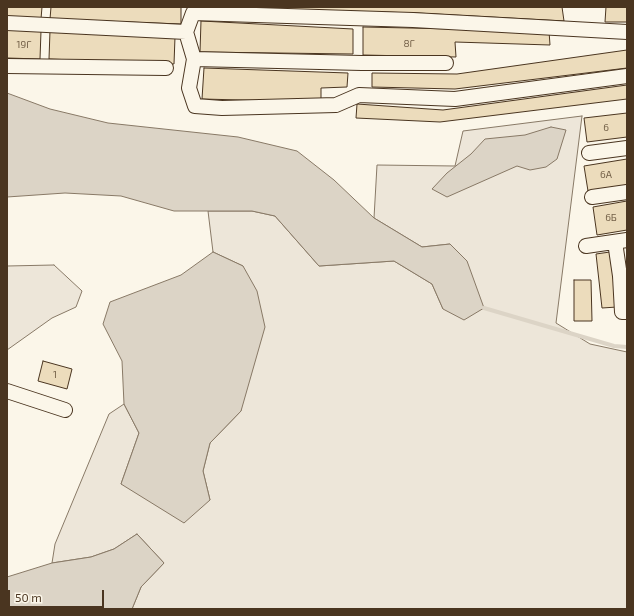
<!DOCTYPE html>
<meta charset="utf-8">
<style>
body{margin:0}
#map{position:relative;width:634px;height:616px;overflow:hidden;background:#fbf6e9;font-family:"Exo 2",sans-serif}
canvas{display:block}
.frame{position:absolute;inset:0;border:8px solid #4a3520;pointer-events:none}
.scale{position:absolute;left:8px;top:590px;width:96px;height:18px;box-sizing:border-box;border:2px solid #4a3520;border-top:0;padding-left:5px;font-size:12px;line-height:14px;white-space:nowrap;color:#4a3520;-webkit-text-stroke:3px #fbf6e9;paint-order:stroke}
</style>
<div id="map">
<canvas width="634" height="616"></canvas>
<div class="frame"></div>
<div class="scale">50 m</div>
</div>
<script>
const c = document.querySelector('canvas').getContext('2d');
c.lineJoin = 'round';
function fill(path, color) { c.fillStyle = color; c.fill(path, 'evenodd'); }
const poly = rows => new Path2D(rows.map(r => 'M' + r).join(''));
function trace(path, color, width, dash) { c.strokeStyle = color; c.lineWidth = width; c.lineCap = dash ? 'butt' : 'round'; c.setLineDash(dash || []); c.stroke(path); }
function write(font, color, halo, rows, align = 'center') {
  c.font = font + ' "Exo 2",sans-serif'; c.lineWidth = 3; c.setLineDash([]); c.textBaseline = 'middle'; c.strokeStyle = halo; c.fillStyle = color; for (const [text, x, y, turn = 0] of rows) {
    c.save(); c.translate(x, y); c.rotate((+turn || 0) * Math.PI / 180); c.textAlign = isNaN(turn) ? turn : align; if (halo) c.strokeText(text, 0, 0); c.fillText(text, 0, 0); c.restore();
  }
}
const green = poly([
 [582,116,556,323,590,344,627,352,627,609,132,609,141,587,164,563,137,534,114,549,91,557,52,563,55,544,109,414,124,404,139,433,121,484,210,500,203,471,210,443,241,411,243,266,213,252,208,211,252,211,275,216,319,266,394,261,432,284,443,309,450,244,422,247,374,218,377,165,455,166,463,131,582,116],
 [54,265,82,291,76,307,52,318,7,350,7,266,54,265]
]);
fill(green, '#ede6d9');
trace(green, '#887966', 1);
const water = poly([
 [7,93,50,109,108,123,238,137,297,151,334,180,374,218,422,247,450,244,467,261,484,308,464,320,443,309,432,284,394,261,319,266,275,216,252,211,174,211,121,196,65,193,7,197,7,93],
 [551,127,566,130,557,159,546,167,530,170,517,166,447,197,432,189,447,173,471,154,485,139,525,135,551,127],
 [213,252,243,266,257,291,265,327,241,411,210,443,203,471,210,500,184,523,121,484,139,433,124,404,122,361,103,324,110,302,181,275,213,252],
 [137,534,164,563,141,587,132,609,7,609,7,577,52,563,91,557,114,549,137,534]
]);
fill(water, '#dcd4c6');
trace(water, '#887966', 1);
trace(poly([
 [484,308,614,346,627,347]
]), '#dcd4c6', 4);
const building = poly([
 [7,7,42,7,41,19,7,17,7,7],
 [51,7,181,7,181,24,50,19,51,7],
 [194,7,562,7,564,21,417,13,194,7],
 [606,7,627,7,627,22,605,22,606,7],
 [201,21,353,29,353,54,200,52,201,21],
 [363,27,549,31,550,45,455,42,456,57,363,55,363,27],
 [7,30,41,31,40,59,7,58,7,30],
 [50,31,175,37,174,64,49,59,50,31],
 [627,50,627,68,455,89,372,87,372,73,457,74,627,50],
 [204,68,348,73,347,87,321,88,321,102,202,99,204,68],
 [627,85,627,99,440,122,356,118,357,104,443,110,627,85],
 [627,113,627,137,587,142,584,118,627,113],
 [627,159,627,185,588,191,584,166,627,159],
 [627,201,627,230,597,235,593,207,627,201],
 [610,252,617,307,602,308,596,254,610,252],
 [574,280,591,280,592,321,574,321,574,280],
 [43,361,72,369,67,389,38,381,43,361]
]);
fill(building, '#ecdcbc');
trace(building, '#4a3520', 1);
const minor = poly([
 [7,23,186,32,194,59,189,88,195,106,222,108,336,105,359,95,455,99,627,76],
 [186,32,193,13,413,20,627,32],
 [194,59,362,63,446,63],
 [7,66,166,68],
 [589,153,627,148],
 [592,197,627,192],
 [615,242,620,276,627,275],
 [586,246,627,240],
 [620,276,622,312,627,312],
 [7,391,65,410]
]);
trace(minor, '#4a3520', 16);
trace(minor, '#fbf6e9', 14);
write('10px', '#725f47', null, [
 ["8Г",409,44],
 ["19Г",24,45],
 ["6",606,128],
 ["6А",606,175],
 ["6Б",611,218],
 ["1",55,375]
]);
</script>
